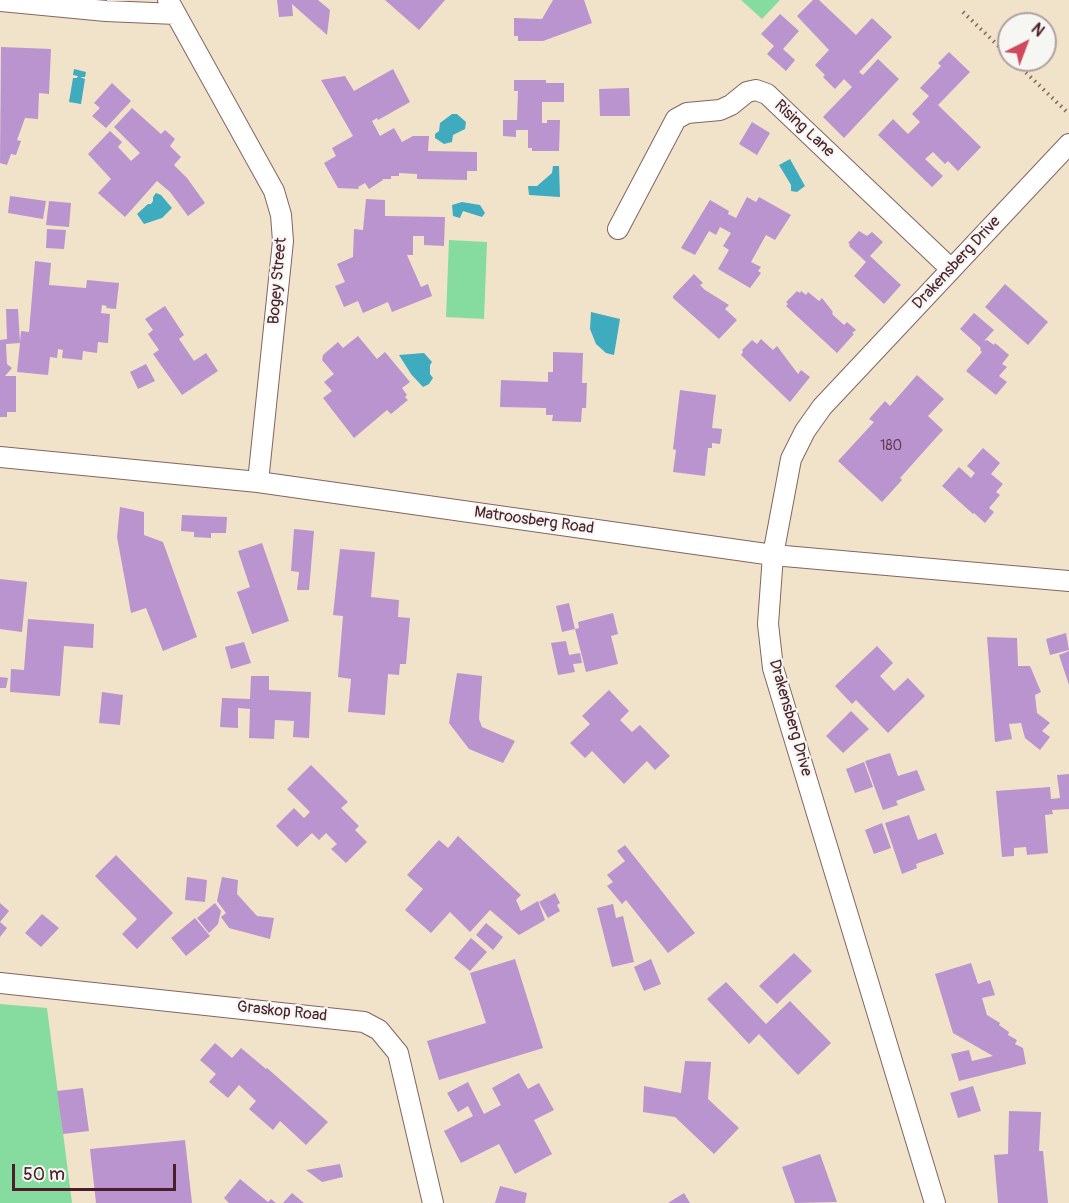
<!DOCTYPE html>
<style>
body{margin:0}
#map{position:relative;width:1069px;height:1203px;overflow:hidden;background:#f0e3c9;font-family:Pangolin,sans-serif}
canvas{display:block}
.north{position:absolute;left:997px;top:12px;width:60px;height:60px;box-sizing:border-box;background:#f6f6f2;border:2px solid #b1a0a2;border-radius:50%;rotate:42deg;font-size:16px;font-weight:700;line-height:24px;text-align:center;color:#4a1f2b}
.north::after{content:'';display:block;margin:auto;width:21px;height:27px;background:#d1495b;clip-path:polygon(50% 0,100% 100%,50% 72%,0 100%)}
.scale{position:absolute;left:12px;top:1164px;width:164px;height:27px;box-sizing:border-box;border:3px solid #4a1f2b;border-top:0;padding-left:8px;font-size:18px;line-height:21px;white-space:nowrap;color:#4a1f2b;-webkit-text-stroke:4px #f6f6f2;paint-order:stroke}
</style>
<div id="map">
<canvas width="1069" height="1203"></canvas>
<div class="north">N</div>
<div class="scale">50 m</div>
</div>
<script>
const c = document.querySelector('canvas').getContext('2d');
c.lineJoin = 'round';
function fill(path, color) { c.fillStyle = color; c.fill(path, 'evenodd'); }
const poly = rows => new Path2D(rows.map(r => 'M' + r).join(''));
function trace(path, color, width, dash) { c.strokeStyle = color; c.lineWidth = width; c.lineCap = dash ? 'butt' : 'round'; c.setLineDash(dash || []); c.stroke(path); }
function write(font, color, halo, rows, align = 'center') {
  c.font = font + ' Pangolin,sans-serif'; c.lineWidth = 4.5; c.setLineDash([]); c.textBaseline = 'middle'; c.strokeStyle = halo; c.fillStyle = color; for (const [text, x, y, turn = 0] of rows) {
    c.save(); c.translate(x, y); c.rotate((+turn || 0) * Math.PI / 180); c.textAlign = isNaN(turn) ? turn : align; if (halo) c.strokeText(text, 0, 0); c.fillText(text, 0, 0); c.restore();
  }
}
fill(poly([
 [741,0,780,0,762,19],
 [449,240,487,242,484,319,446,317],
 [0,1004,47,1008,72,1203,0,1203]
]), '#86dc9f');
fill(poly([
 [74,69,86,72,85,77,80,77,85,79,81,104,69,102,73,78,77,78,78,76,73,75],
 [452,114,457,114,466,122,465,129,453,135,452,142,444,144,435,138,435,134,439,131,440,123],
 [790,159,805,186,797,192,791,191,791,185,779,165],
 [553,166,559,166,560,197,529,195,528,186,537,186,552,173],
 [156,193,161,195,172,208,162,218,144,224,137,214,148,204,151,204,153,201,153,197],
 [462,202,480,205,485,213,482,217,463,211,460,218,453,216,452,205],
 [591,312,620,319,614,355,606,353,596,344,590,329],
 [424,353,432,362,430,365,430,374,433,378,429,384,423,387,411,374,399,355]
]), '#3fabbe');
fill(poly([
 [277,0,318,0,330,10,327,35,292,4,293,16,279,17],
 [385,0,445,0,419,30],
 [553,0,584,0,592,23,543,41,518,41,518,36,514,36,514,18,542,19],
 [813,0,819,0,856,35,872,18,892,37,859,72,863,75,878,59,899,79,844,138,823,117,852,87,844,79,835,89,823,77,825,75,815,65,829,50,797,16],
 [780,14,799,31,783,49,795,60,786,71,767,54,774,46,761,34],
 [1,47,51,49,49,94,39,93,38,119,25,118,17,140,21,141,16,155,11,154,7,165,0,163],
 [949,52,970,72,938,105,981,147,958,171,948,161,945,164,933,152,925,159,943,176,932,187,878,135,893,119,908,134,920,122,912,114,929,96,920,88,941,66,938,63],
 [393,69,410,102,378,120,377,118,372,121,380,136,394,128,402,142,413,136,429,136,428,151,477,152,477,171,467,171,467,180,417,179,417,174,399,173,399,176,391,176,391,179,382,179,383,180,369,189,365,183,358,187,359,189,338,188,324,163,336,156,332,148,353,136,321,80,345,76,354,91],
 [514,80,546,80,546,83,564,83,564,102,542,102,542,123,547,123,547,120,560,120,559,151,532,151,532,148,528,148,528,130,516,130,516,137,503,136,503,120,517,120,518,91,514,91],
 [112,83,131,101,106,128,92,116,100,108,94,103],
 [629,88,630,116,600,116,599,89],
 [132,108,161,134,165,130,175,139,170,146,181,157,174,165,187,178,205,203,188,216,170,192,157,181,125,217,98,193,111,179,88,154,110,131,122,142,118,147,131,161,140,153,114,127],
 [752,122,770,133,757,155,739,144],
 [10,196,46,201,43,219,8,213],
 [747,197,756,202,759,197,791,215,775,240,766,235,751,262,761,267,758,271,761,273,750,288,718,269,729,250,723,246,731,233,720,227,716,235,709,231,695,255,681,248,710,200,729,211,728,214,736,218],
 [366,199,385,200,385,216,445,217,444,246,424,245,424,236,413,236,413,255,407,255,421,287,428,284,432,296,392,312,388,302,363,313,358,301,344,307,335,286,345,282,337,264,353,257,354,229,363,230],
 [49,201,71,203,69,227,46,225],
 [47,229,66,230,64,249,46,248],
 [859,231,867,236,872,232,883,242,870,256,901,285,884,304,854,276,866,262,849,246,850,244,848,243],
 [35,261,51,263,49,285,86,288,87,280,119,283,116,309,106,308,107,306,102,305,101,313,110,314,108,343,98,342,97,353,83,351,82,360,62,358,63,350,58,349,57,358,50,357,48,375,17,372,20,343,6,344,7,364,12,368,5,376,16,376,16,412,7,412,7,417,0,417,0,340,7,339,6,309,18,309,20,342,21,331,29,332],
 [694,274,703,283,700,285,705,290,729,305,725,309,737,320,719,339,673,298,673,296],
 [1005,284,1048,322,1028,345,985,307],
 [797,291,800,293,801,291,806,295,808,292,819,301,822,298,833,312,832,314,844,325,847,322,856,330,852,333,854,334,837,353,786,306,788,304,786,302],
 [165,306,184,335,179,339,194,361,206,353,218,371,182,395,153,354,159,350,148,334,153,330,145,319],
 [974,313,994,330,984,341,987,340,994,345,995,343,1009,355,1002,364,1007,367,999,376,1007,382,996,395,966,371,982,352,980,350,981,348,960,329],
 [358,336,377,359,385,352,410,382,402,388,407,395,405,397,408,400,391,414,387,410,354,438,323,398,332,391,324,382,334,374,322,360,323,355,338,342,343,348],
 [761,339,773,350,777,346,798,374,801,370,810,377,790,402,741,355,743,352,742,350,752,340,757,344],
 [553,352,583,353,582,383,587,383,586,408,582,408,581,422,552,421,553,415,546,415,546,408,500,407,501,380,548,382,548,372,553,372],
 [146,364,155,381,138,389,130,372],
 [917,375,944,399,928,416,943,430,900,478,902,480,882,502,838,461,874,422,869,419,885,401,890,406],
 [680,390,716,395,712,428,722,429,720,444,712,443,712,448,708,448,705,476,673,472,676,450,673,449],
 [983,448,1000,463,991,474,1003,484,996,492,1000,495,989,508,994,512,985,523,974,513,973,514,942,486,959,467,971,478,975,473,967,466],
 [120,507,144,512,144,535,163,542,197,637,163,651,146,608,131,613,117,537],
 [182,515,227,517,226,533,211,533,211,538,194,537,194,532,181,531],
 [294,529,314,531,309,590,297,590,299,572,291,571],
 [262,543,289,621,252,634,237,592,250,587,238,551],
 [340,549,375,552,371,597,399,600,398,617,410,618,406,664,400,664,399,675,388,674,385,715,348,712,351,679,338,677,343,616,333,615],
 [0,579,27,582,22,632,0,629],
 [569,603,575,629,562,632,556,606],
 [613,613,618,634,611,636,618,664,586,672,575,629,579,628,578,622],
 [28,619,94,624,93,648,64,646,60,696,10,692,11,669,24,670],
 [1066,633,1069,650,1050,655,1046,639],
 [987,637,1017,638,1018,666,1030,666,1041,692,1035,695,1037,713,1050,723,1042,731,1050,737,1040,750,1025,738,1021,723,1009,724,1012,739,995,742],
 [566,641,569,655,580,653,582,663,573,664,575,672,558,675,551,643],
 [244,642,251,663,231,669,225,647],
 [877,646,893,663,880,676,894,691,908,678,925,696,888,733,856,700,852,704,835,686],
 [1069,651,1069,685,1059,655],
 [457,673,482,676,479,719,482,727,515,741,503,763,469,749,449,723],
 [251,676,269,676,269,690,311,692,309,738,293,737,294,721,275,720,274,739,249,738,250,709,238,708,238,728,220,727,222,698,250,699],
 [0,677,8,678,6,688,0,688],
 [609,690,629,711,620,720,632,732,640,725,670,756,655,770,647,761,624,784,592,751,585,758,570,743,590,724,582,716],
 [102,692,123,695,120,725,99,723],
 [851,711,869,729,843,753,826,736],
 [890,753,898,776,917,770,925,790,896,801,898,805,883,810,865,761],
 [864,762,873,787,855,793,846,769],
 [311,765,348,802,341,808,359,826,355,830,367,842,346,863,331,849,337,844,326,833,319,840,312,833,297,847,276,826,294,808,304,818,310,812,287,789],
 [1069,774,1069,809,1052,810,1053,814,1045,815,1048,853,1027,855,1026,847,1014,848,1014,856,1002,857,996,791,1050,787,1051,799,1060,798,1057,775],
 [909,815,918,840,936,833,944,854,916,864,917,868,902,874,885,823],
 [882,823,891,848,874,854,865,830],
 [458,836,521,895,516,900,521,911,538,901,545,920,519,935,490,910,470,932,450,912,431,933,405,910,423,889,407,875,439,840,448,848],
 [625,845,695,933,668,953,626,900,622,904,607,886,613,882,607,875,625,861,617,851],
 [116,855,173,913,137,949,122,934,137,919,95,876],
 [187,877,207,880,205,902,185,900],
 [222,877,238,880,237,894,257,916,274,918,270,939,229,928,221,917,226,913,217,901],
 [555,893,560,903,557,905,560,911,548,918,539,902],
 [0,903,9,911,0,922,7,928,0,937],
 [215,903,221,911,218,924,209,933,197,918],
 [613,904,616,918,623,916,634,962,612,967,597,908],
 [42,914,59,928,41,947,25,933],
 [195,918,210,936,186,956,171,938],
 [486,923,503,937,493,950,476,935],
 [471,938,487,952,470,971,454,958],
 [794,953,812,971,777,1004,759,986],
 [515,959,543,1048,439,1080,427,1041,486,1023,470,973],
 [651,959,661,984,644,991,634,967],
 [971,963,978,984,990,980,995,995,982,998,987,1015,1000,1023,999,1025,1009,1032,1008,1035,1017,1040,1015,1044,1023,1048,1026,1064,959,1081,951,1054,969,1050,972,1061,993,1056,953,1033,935,974],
 [726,982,766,1024,790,1001,831,1043,798,1075,759,1034,749,1044,707,999],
 [215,1043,232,1058,241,1048,266,1069,267,1068,328,1122,306,1145,280,1121,273,1130,249,1109,256,1101,239,1085,228,1098,209,1082,216,1074,200,1060],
 [685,1061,711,1062,708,1099,739,1128,714,1154,675,1117,643,1112,644,1086,681,1093],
 [519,1073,528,1089,539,1083,554,1110,534,1120,552,1154,515,1174,499,1144,461,1163,444,1131,473,1116,468,1106,458,1112,447,1093,468,1082,484,1114,501,1105,492,1088],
 [973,1086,981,1111,958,1118,950,1093],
 [83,1088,89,1131,63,1134,57,1091],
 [1009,1111,1041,1112,1039,1151,1043,1151,1048,1203,998,1203,994,1155,1008,1154],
 [185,1140,192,1203,96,1203,90,1149],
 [820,1154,837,1202,795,1203,782,1167],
 [340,1164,343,1177,322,1182,306,1170],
 [240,1179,268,1202,271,1199,276,1203,229,1203,224,1198],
 [500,1186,527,1193,525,1203,495,1203],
 [292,1193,304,1203,283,1203],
 [684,1193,690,1203,668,1203]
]), '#b994ce');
const street = poly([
 [168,0,274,191,281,215,283,241,258,482],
 [0,1,106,11,176,14],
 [618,229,676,119,687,113,720,110,731,105,747,92,756,90,767,94,951,269],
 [0,457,258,482,773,555,1069,581],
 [0,983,364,1022,379,1030,398,1053,433,1203],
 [935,1203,773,668,768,624,773,555,791,459,805,431,822,407,1069,144]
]);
trace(street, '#846462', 22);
trace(poly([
 [963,12,1009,56],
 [1013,60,1069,114]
]), '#846462', 4, [1.5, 4.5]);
trace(street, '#fff', 20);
write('14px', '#663c54', null, [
 ["180",891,446]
]);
write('16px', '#4a1f2b', '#f6f6f2', [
 ["Rising Lane",804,129,43],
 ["Drakensberg Drive",957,263,-47],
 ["Bogey Street",278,281,-85],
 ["Matroosberg Road",534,521,8],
 ["Drakensberg Drive",790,718,74],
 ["Graskop Road",282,1012,6]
]);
</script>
